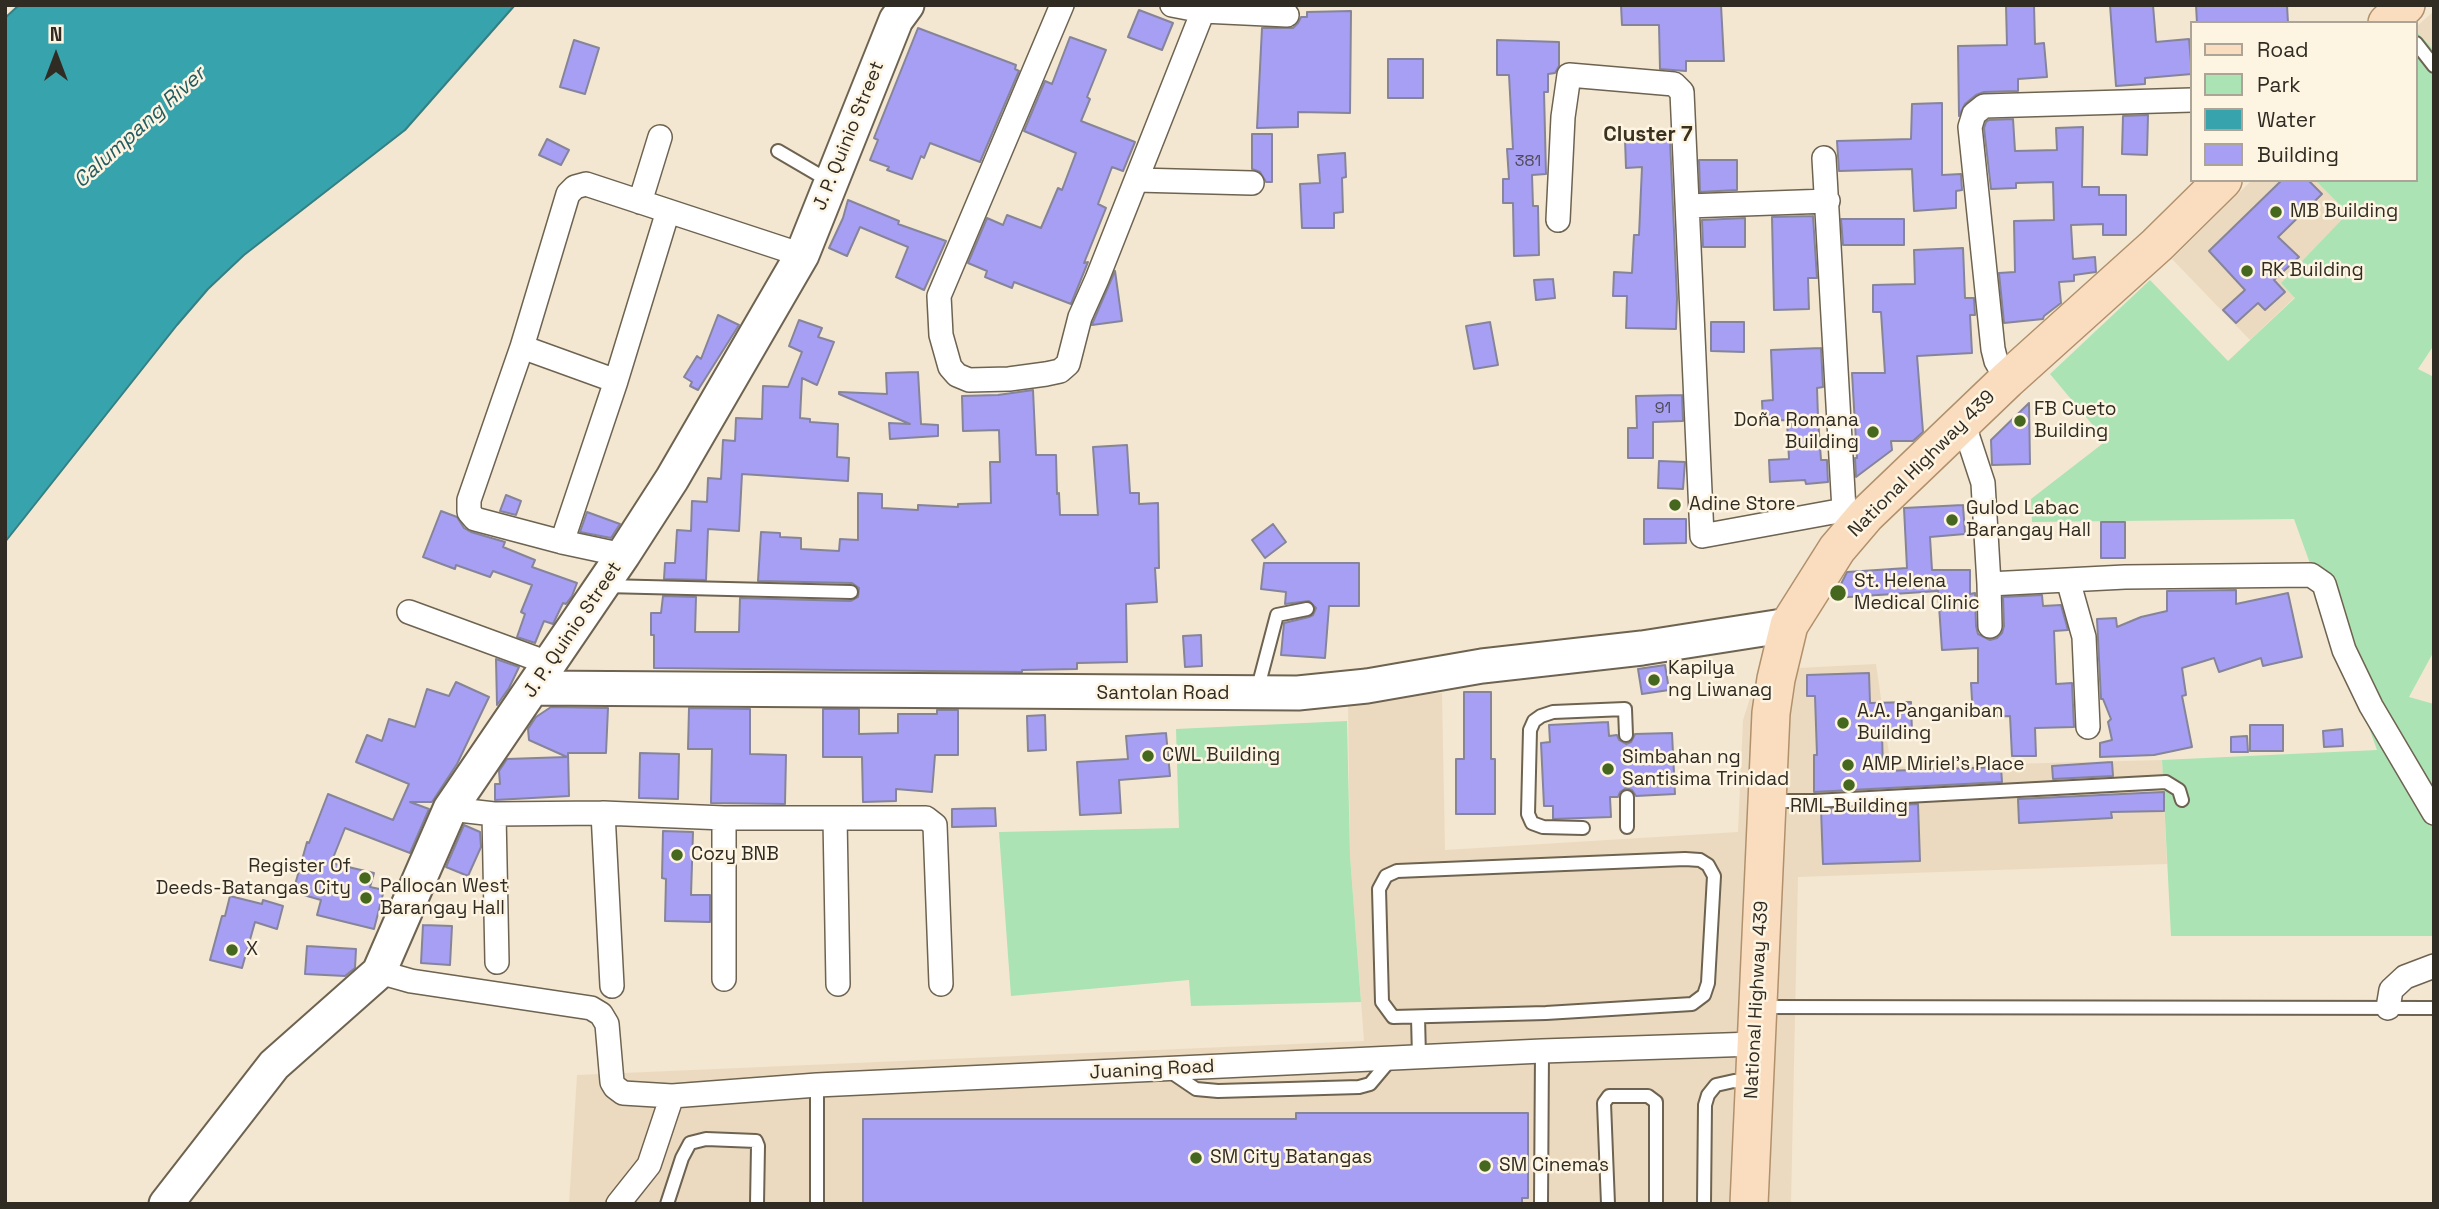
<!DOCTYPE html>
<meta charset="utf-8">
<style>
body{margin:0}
#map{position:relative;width:2439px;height:1209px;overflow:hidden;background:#f3e7d1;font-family:"Space Grotesk",sans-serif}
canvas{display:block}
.frame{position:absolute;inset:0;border:7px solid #302c23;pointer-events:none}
.legend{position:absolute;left:2190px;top:21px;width:228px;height:161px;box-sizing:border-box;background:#fef4e2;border:2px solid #aca496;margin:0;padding:9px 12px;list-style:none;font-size:21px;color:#302c23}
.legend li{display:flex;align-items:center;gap:14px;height:35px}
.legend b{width:35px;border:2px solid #aca496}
.north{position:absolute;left:21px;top:21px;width:70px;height:70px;-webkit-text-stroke:5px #fef4e2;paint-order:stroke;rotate:0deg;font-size:19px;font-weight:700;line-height:28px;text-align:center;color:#302c23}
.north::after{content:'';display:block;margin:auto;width:24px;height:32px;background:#302c23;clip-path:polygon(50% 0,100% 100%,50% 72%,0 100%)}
</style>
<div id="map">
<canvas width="2439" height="1209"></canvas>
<div class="frame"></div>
<ul class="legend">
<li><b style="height:9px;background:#faddbf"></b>Road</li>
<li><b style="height:19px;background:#abe3b4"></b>Park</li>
<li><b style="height:19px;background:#37a3ac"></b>Water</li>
<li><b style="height:19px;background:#a79ff4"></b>Building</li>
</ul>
<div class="north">N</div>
</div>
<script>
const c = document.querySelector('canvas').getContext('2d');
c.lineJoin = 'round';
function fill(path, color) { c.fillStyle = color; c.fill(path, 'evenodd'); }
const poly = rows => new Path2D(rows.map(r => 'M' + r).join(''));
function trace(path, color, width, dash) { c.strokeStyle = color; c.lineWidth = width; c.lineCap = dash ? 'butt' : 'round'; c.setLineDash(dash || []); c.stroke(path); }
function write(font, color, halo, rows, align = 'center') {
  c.font = font + ' "Space Grotesk",sans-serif'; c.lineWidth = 5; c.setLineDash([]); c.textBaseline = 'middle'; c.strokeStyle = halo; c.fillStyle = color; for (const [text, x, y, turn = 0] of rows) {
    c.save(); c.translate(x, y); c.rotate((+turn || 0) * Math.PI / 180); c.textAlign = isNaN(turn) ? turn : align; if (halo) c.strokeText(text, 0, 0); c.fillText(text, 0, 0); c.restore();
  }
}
fill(poly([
 [2434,11,2434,50,2416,31,2416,27],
 [2252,180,2315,180,2348,213,2281,283,2295,297,2250,340,2172,259],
 [1876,664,1891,767,2162,760,2167,864,1798,877,1791,1204,569,1204,577,1075,1364,1041,1350,856,1348,700,1442,693,1445,850,1738,832,1743,720,1759,670]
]), '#ebdabf');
fill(poly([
 [2416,31,2434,50,2434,345,2418,369,2434,377,2434,651,2409,697,2434,704,2434,936,2171,936,2162,760,2377,750,2294,519,2032,522,2031,499,2106,441,2050,374,2150,280,2228,361,2295,298,2281,283,2348,213,2315,180,2416,180],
 [1347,721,1350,856,1361,1002,1191,1006,1189,980,1011,996,999,832,1179,828,1176,729]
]), '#abe3b4');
const water = poly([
 [19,5,515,5,405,130,244,255,208,289,177,325,5,542,5,18,19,5]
]);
fill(water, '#37a3ac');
trace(water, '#357f83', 2);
const building = poly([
 [1621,5,1721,5,1724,61,1686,61,1686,71,1660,69,1659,25,1622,25,1621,5],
 [2006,5,2034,5,2035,44,2044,43,2047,77,2018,79,2018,91,1984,92,1976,95,1965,104,1959,116,1958,46,2007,45,2006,5],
 [2110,5,2153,5,2156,42,2189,39,2192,74,2145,78,2145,84,2116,86,2110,5],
 [2196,5,2287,5,2288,23,2197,23,2196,5],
 [1139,10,1173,23,1162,50,1128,37,1139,10],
 [1351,11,1350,113,1298,112,1298,127,1257,128,1262,28,1293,28,1298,23,1301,17,1307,17,1307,12,1351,11],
 [918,28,1016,65,1015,69,1019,71,980,162,930,143,924,158,921,156,912,179,887,170,889,167,870,160,878,140,874,138,918,28],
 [1070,37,1106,50,1087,97,1090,99,1081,121,1135,142,1123,171,1112,167,1098,204,1106,208,1084,263,1088,262,1071,304,1014,282,1012,288,985,277,987,271,968,263,987,218,1003,225,1007,215,1041,228,1058,188,1062,190,1076,153,1024,131,1045,81,1052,84,1070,37],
 [574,40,599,48,585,94,560,87,574,40],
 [1497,40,1559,42,1559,66,1555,73,1548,74,1548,92,1544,92,1546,174,1532,175,1533,206,1538,206,1539,255,1514,256,1513,203,1503,203,1503,179,1509,179,1507,149,1513,149,1509,75,1497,75,1497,40],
 [1388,59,1423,59,1423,98,1388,98,1388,59],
 [1942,103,1942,175,1961,174,1962,190,1956,191,1956,208,1914,211,1912,169,1839,171,1837,141,1911,139,1912,104,1942,103],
 [2148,115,2147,155,2122,154,2123,116,2148,115],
 [2013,119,2015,151,2057,150,2056,128,2083,127,2082,187,2099,187,2099,195,2126,195,2126,235,2103,235,2103,224,2071,225,2073,259,2095,257,2096,272,2074,275,2074,281,2059,282,2061,303,2044,316,2043,319,2004,323,1999,273,2015,272,2014,221,2054,220,2053,182,2016,183,2016,188,1991,189,1984,128,1986,122,1989,120,2013,119],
 [1252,134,1272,134,1272,182,1266,182,1260,172,1252,169,1252,134],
 [547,139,569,150,561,165,539,155,547,139],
 [1625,139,1670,140,1677,298,1676,329,1626,328,1627,296,1613,296,1614,272,1632,273,1634,235,1639,235,1642,167,1626,168,1625,139],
 [1345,153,1346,177,1342,178,1343,212,1334,213,1334,228,1302,228,1300,184,1320,183,1318,155,1345,153],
 [1699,160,1737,160,1737,190,1700,192,1699,160],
 [2282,180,2308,180,2322,194,2278,237,2299,257,2274,280,2285,292,2265,310,2258,303,2236,323,2223,310,2245,290,2209,251,2282,180],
 [848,200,899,221,898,224,946,241,924,290,896,277,908,247,860,227,847,256,829,248,843,218,848,200],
 [1813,216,1817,278,1808,278,1809,309,1774,310,1772,217,1813,216],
 [1745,218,1745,247,1703,247,1702,220,1745,218],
 [1841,219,1904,219,1904,245,1843,245,1841,219],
 [1963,248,1965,298,1974,298,1975,315,1970,315,1972,353,1917,356,1923,432,1913,441,1891,441,1892,450,1856,477,1855,458,1857,458,1852,373,1885,373,1881,312,1873,312,1873,285,1915,284,1914,250,1963,248],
 [1115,271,1122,321,1092,325,1093,322,1115,271],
 [1553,279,1555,298,1536,300,1534,280,1553,279],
 [718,315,739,325,698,390,690,386,692,382,684,377,697,356,701,359,718,315],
 [799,320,822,328,818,337,834,342,817,385,802,378,800,418,810,419,810,422,838,424,837,457,849,458,848,481,742,474,739,531,708,529,706,580,664,579,665,563,675,563,677,530,691,531,692,501,707,502,708,478,721,479,723,440,735,441,736,418,762,419,763,386,788,387,802,352,789,346,799,320],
 [1490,322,1498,365,1474,369,1466,326,1490,322],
 [1711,322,1744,322,1744,352,1711,351,1711,322],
 [1821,348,1823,387,1817,388,1818,418,1821,460,1827,460,1828,482,1806,484,1805,480,1770,482,1769,460,1789,459,1787,420,1763,421,1762,401,1773,400,1771,350,1821,348],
 [918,372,921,424,938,425,938,436,890,439,889,423,910,424,839,394,839,392,887,394,886,373,918,372],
 [1033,390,1036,455,1056,455,1057,494,1059,493,1060,515,1098,515,1093,447,1127,445,1130,493,1139,493,1139,504,1158,503,1159,568,1155,568,1157,602,1126,604,1127,662,1077,663,1077,669,1022,670,1022,672,654,668,654,635,651,635,651,613,661,613,663,596,696,597,695,632,739,632,740,598,851,601,858,597,859,588,852,583,758,581,761,532,780,533,780,537,801,538,801,549,839,551,840,539,858,540,858,493,882,494,882,508,918,510,918,505,958,507,958,504,991,503,990,462,1000,462,999,430,963,431,962,396,998,395,1033,390],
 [1682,395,1683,421,1653,422,1653,458,1628,458,1628,428,1637,428,1636,396,1682,395],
 [2029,403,2030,464,1992,465,1991,440,2029,403],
 [1659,461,1685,462,1683,489,1658,488,1659,461],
 [506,495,521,501,516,515,500,511,506,495],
 [1963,505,1965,534,1930,537,1932,570,1970,570,1970,594,1975,593,1976,626,1978,634,1990,640,1997,638,2002,633,2004,626,2003,597,2042,595,2043,606,2061,605,2068,630,2054,631,2056,684,2072,683,2074,727,2035,728,2036,756,2012,756,2010,716,1973,717,1971,683,1978,683,1978,648,1942,650,1938,591,1834,598,1847,572,1907,568,1904,508,1963,505],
 [441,511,457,517,464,528,471,532,505,542,503,547,535,560,532,567,577,583,572,596,566,604,563,603,553,624,544,621,535,643,517,637,525,614,521,612,532,585,493,571,490,577,456,565,455,569,423,557,441,511],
 [587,512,620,524,611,538,580,532,587,512],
 [1644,519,1686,519,1686,543,1644,544,1644,519],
 [2101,522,2125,522,2125,558,2101,558,2101,522],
 [1273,524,1286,542,1265,558,1252,540,1273,524],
 [1264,563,1359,563,1359,606,1329,606,1325,658,1281,655,1284,623,1309,617,1313,615,1316,608,1309,601,1285,604,1286,592,1261,589,1264,563],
 [2236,590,2236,604,2288,593,2302,657,2263,666,2261,658,2219,672,2214,658,2182,668,2186,695,2182,696,2192,747,2154,755,2100,757,2100,743,2112,740,2108,722,2111,719,2103,699,2101,699,2097,619,2116,618,2117,627,2141,617,2167,611,2167,591,2236,590],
 [1201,635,1202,666,1185,667,1183,636,1201,635],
 [496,659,519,667,509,688,497,705,496,659],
 [1665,665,1669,690,1642,694,1638,669,1665,665],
 [1869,673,1870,703,1911,702,1912,732,1882,733,1883,771,2001,767,2002,782,1814,792,1814,755,1817,755,1815,696,1807,696,1807,675,1869,673],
 [456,682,489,697,457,764,432,802,410,802,429,809,410,853,345,828,331,863,374,873,370,887,384,890,374,929,317,915,321,900,293,892,307,842,309,843,328,794,393,820,409,784,356,762,367,735,382,741,389,719,415,727,427,689,449,696,456,682],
 [1464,692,1491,692,1491,759,1495,759,1495,814,1456,814,1456,759,1464,759,1464,692],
 [551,707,608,708,606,753,568,753,569,796,495,800,495,784,500,784,499,771,507,759,567,757,529,740,528,729,536,717,551,707],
 [689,708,750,709,750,754,786,755,785,804,711,803,712,749,688,749,689,708],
 [823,709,859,709,859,734,898,733,898,714,937,714,937,710,958,710,958,755,935,755,932,792,896,789,896,801,863,802,862,757,823,757,823,709],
 [1045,715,1046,750,1028,751,1027,716,1045,715],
 [1608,722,1609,736,1617,735,1619,740,1626,744,1631,742,1635,734,1672,733,1675,794,1636,796,1632,790,1626,788,1620,792,1618,797,1610,797,1611,817,1553,819,1553,806,1544,806,1541,743,1550,742,1549,725,1608,722],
 [2250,725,2283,725,2283,751,2250,751,2250,725],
 [2342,729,2343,746,2324,747,2323,731,2342,729],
 [1166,733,1170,776,1119,780,1121,813,1080,815,1077,762,1128,759,1126,736,1166,733],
 [2247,736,2248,752,2231,752,2231,737,2247,736],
 [640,753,679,754,678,799,639,798,640,753],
 [2112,762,2113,776,2053,779,2052,766,2112,762],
 [2164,792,2164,811,2111,812,2112,818,2019,823,2018,799,2164,792],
 [1918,804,1920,861,1823,864,1821,809,1918,804],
 [995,808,996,826,952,827,952,809,995,808],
 [464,825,480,832,481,847,468,876,446,867,464,825],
 [663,831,693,832,691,895,710,895,710,922,665,921,666,879,662,878,663,831],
 [230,896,262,904,263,900,283,906,277,929,255,922,242,968,210,960,222,916,225,916,230,896],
 [423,925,452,926,450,965,421,963,423,925],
 [307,946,356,949,355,968,345,976,305,974,307,946],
 [1296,1113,1528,1113,1528,1198,1522,1198,1522,1204,863,1204,863,1119,1296,1119,1296,1113]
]);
fill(building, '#a79ff4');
trace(building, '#85849a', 2);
const lane = poly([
 [2416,43,2434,66],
 [778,151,831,182],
 [605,586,851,592],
 [1257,691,1277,615,1307,609],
 [1769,801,1814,801,2166,782,2179,790,2182,800],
 [1627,827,1627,797],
 [1583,828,1543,827,1532,823,1528,814,1530,730,1534,721,1541,716,1553,712,1625,709,1626,735],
 [1685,859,1700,860,1708,865,1714,876,1708,983,1704,995,1692,1004,1546,1013,1393,1017,1382,1002,1379,889,1386,876,1397,871,1685,859],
 [1762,1007,2434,1008],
 [1418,1017,1419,1057],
 [1168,1070,1196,1089,1218,1091,1359,1087,1370,1084,1391,1059],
 [817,1085,817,1204],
 [667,1204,682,1158,690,1143,706,1139,756,1141,758,1146,757,1204],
 [1541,1204,1542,1051],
 [1608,1204,1604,1103,1609,1096,1648,1096,1656,1102,1656,1204],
 [1704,1204,1705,1105,1708,1095,1716,1085,1734,1081,1753,1082]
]);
const street = poly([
 [1062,5,939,296,941,335,950,367,957,375,969,380,1009,379,1046,374,1060,371,1068,364,1080,317,1097,279,1203,11],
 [1172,5,1203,11,1287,15],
 [1824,158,1844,510],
 [1137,180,1252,183],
 [640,202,660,137],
 [1688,206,1828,201],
 [1558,220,1563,117,1569,75,1674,84,1682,92,1702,536,1844,510,1866,515],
 [522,347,616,381],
 [2007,380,1996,361,1993,349,1970,127,1974,114,1984,106,2192,100],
 [1963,422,1983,483,1989,584,2125,577,2311,575,2324,584,2344,650,2371,706,2434,813],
 [562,542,616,381,668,211],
 [623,555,562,542,475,519,469,512,469,500,522,347,568,194,575,187,586,184,802,255],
 [2068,580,2084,637,2088,727],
 [1989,584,1990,626],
 [409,612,548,663],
 [450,809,494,814,603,813,724,818,926,818,935,825,941,984],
 [603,813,612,986],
 [494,814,497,962],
 [835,818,838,984],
 [379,972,411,981,591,1008,601,1014,607,1024,612,1082,615,1087,623,1093,672,1096,817,1085,1542,1051,1755,1044],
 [724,979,724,818],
 [2388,1008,2391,990,2405,977,2434,966],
 [618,1204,649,1165,672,1096]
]);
const secondary = poly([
 [533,688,1298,693,1367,686,1482,666,1642,648,1789,625],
 [166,1204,274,1065,379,972,450,809,623,555,672,479,802,255,896,20,907,5]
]);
const primary = poly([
 [2387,23,2406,5],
 [1749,1204,1771,713,1776,679,1789,625,1837,549,1866,515,2007,380,2157,245,2223,180]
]);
trace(lane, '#6e6350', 16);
trace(street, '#6e6350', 26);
trace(secondary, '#6e6350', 37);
trace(primary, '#b1916c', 40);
trace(lane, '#fff', 12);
trace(street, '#fff', 23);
trace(secondary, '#fff', 33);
trace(primary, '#faddbf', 37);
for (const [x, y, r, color] of [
 [2276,212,7,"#46671e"],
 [2247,271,7,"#46671e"],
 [2020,421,7,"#46671e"],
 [1873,432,7,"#46671e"],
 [1675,505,7,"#46671e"],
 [1952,520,7,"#46671e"],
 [1838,593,9,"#46671e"],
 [1654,680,7,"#46671e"],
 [1843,723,7,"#46671e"],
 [1148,756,7,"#46671e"],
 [1848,765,7,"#46671e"],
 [1608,769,7,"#46671e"],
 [1849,785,7,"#46671e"],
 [677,855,7,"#46671e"],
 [365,878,7,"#46671e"],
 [366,898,7,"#46671e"],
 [232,950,7,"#46671e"],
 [1196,1158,7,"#46671e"],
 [1485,1166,7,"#46671e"]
]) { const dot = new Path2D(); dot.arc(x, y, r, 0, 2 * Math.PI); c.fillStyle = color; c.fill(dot); trace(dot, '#fef4e2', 2.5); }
write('16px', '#4e4957', null, [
 ["381",1528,162],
 ["91",1663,409]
]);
write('19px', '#302c23', '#fef4e2', [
 ["J. P. Quinio Street",849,136,-68],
 ["National Highway 439",1922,464,-45],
 ["J. P. Quinio Street",573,630,-56],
 ["Santolan Road",1163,694],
 ["National Highway 439",1757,1000,-87],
 ["Juaning Road",1152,1070,-3]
]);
write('19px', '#302c23', '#fef4e2', [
 ["MB Building",2290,212],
 ["RK Building",2261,271],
 ["FB Cueto",2034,410],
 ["Building",2034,432],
 ["Doña Romana",1859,421,"right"],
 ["Building",1859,443,"right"],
 ["Adine Store",1689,505],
 ["Gulod Labac",1966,509],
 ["Barangay Hall",1966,531],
 ["St. Helena",1854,582],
 ["Medical Clinic",1854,604],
 ["Kapilya",1668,669],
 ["ng Liwanag",1668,691],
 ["A.A. Panganiban",1857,712],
 ["Building",1857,734],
 ["CWL Building",1162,756],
 ["Simbahan ng",1622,758],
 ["Santisima Trinidad",1622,780],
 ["AMP Miriel's Place",1862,765],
 ["RML Building",1849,807,"center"],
 ["Cozy BNB",691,855],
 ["Register Of",351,867,"right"],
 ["Deeds-Batangas City",351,889,"right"],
 ["Pallocan West",380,887],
 ["Barangay Hall",380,909],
 ["X",246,950],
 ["SM City Batangas",1210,1158],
 ["SM Cinemas",1499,1166]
], 'left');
write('italic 21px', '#215c61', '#fef4e2', [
 ["Calumpang River",140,128,-42]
]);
write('bold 21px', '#3a311f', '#fef4e2', [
 ["Cluster 7",1648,135]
]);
</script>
